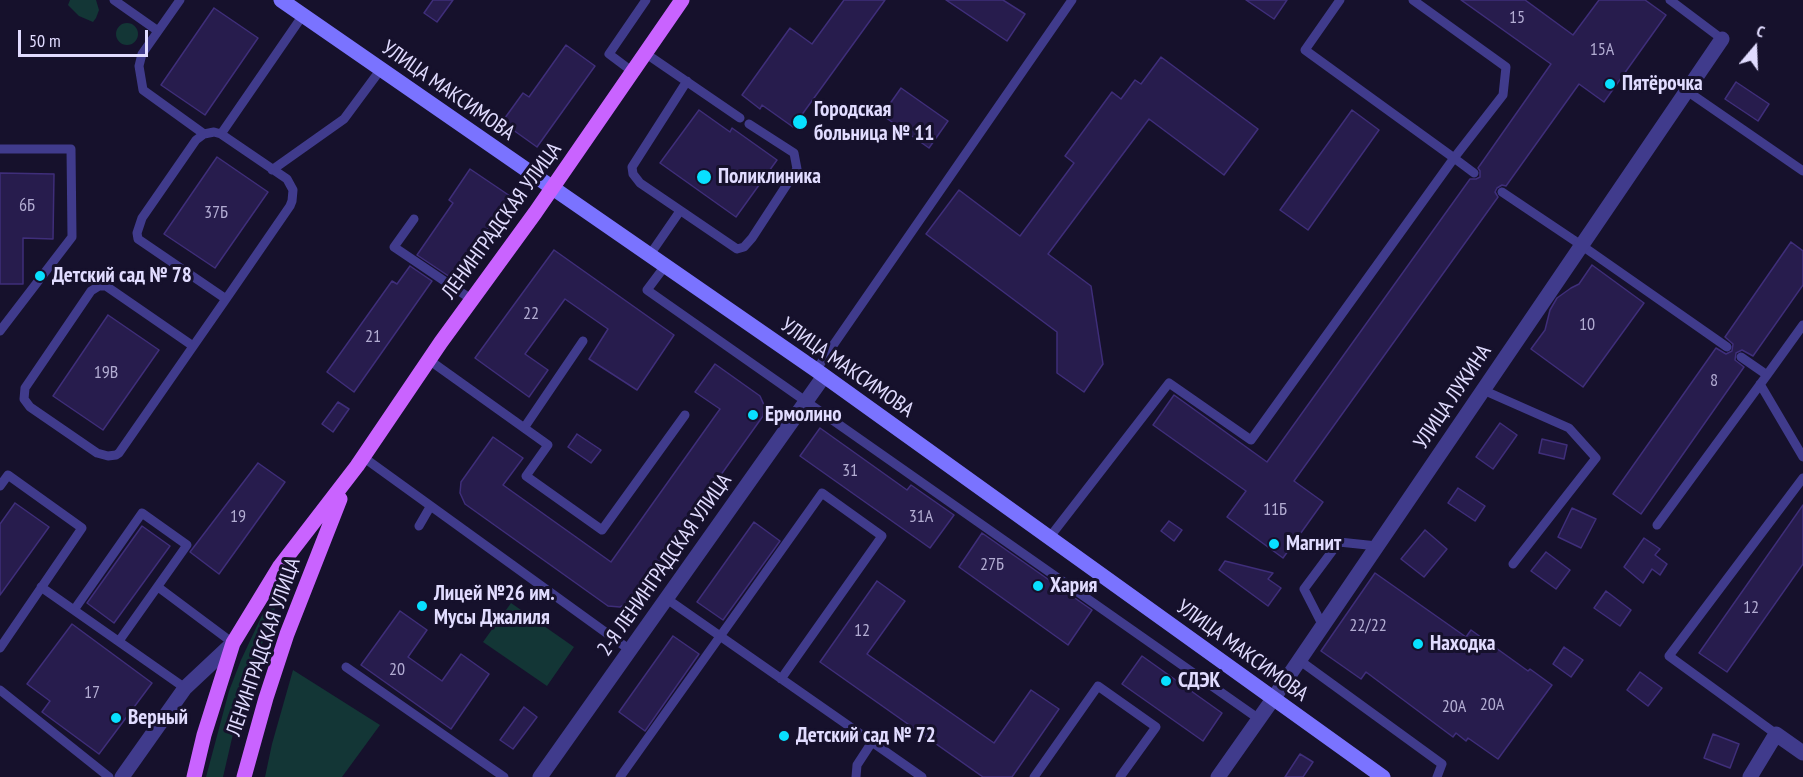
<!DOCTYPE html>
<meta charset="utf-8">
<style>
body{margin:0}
#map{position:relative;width:1803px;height:777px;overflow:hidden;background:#16112c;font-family:"PT Sans Narrow",sans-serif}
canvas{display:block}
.north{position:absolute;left:1725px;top:18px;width:60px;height:60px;-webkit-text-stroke:4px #16112c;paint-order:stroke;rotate:19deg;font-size:16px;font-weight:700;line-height:24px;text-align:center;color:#e1dcff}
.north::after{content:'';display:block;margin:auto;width:21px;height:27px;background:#e1dcff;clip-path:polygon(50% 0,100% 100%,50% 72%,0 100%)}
.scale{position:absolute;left:18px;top:30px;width:130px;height:27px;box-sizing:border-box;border:3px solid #e1dcff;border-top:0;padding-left:8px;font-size:18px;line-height:21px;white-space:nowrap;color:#e1dcff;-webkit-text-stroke:4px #16112c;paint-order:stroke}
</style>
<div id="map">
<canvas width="1803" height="777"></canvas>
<div class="north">С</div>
<div class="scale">50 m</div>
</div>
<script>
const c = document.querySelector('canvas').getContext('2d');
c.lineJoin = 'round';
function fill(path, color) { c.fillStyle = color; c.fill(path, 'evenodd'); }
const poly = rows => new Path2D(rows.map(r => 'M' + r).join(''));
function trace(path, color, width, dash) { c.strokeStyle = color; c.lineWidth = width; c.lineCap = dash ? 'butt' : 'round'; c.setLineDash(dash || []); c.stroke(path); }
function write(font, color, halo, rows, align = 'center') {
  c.font = font + ' "PT Sans Narrow",sans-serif'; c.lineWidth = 6; c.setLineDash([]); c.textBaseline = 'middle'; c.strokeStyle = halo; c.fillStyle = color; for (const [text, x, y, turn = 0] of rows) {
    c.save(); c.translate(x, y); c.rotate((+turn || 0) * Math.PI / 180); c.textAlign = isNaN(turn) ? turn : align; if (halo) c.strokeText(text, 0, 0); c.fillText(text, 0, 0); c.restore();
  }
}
fill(poly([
 [70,0,96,0,99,10,96,18,93,22,79,16,68,5],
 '116 34a11 11 0 1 1 22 0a11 11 0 1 1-22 0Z',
 [271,603,275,605,274,616,259,651,236,721,223,777,206,777,229,691,241,660,264,611],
 [511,603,574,647,547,686,483,642],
 [293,670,380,725,342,777,265,777,272,744]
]), '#133636');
const building = poly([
 [433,0,453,0,437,22,424,13,433,0],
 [844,0,885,0,793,127,762,105,760,109,742,95,790,28,812,44,844,0],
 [946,0,1003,0,1025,14,1007,41,946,0],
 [1246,0,1287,0,1274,19,1246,0],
 [1461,0,1525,0,1573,35,1599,0,1645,0,1666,15,1604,102,1579,84,1506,186,1502,185,1497,188,1495,192,1498,197,1294,481,1323,502,1283,558,1227,517,1246,491,1153,425,1174,395,1267,462,1470,179,1476,179,1480,177,1480,171,1478,168,1551,64,1461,0],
 [214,8,258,38,205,115,161,85,214,8],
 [566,45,595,66,537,147,502,122,523,93,529,97,566,45],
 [1161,57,1258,129,1224,175,1149,119,1048,254,1091,286,1103,364,1084,392,1057,373,1057,332,926,234,959,190,1020,236,1074,163,1065,156,1112,92,1121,99,1135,80,1141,84,1161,57],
 [1736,82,1769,104,1758,121,1725,99,1736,82],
 [901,88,948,121,929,148,882,115,901,88],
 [699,110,730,132,732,128,777,160,736,217,660,163,699,110],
 [1352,110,1379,130,1308,230,1280,210,1352,110],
 [217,157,268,192,215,268,164,234,217,157],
 [470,169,510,196,453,279,417,255,453,203,449,200,470,169],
 [0,173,54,174,53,239,23,238,23,284,0,284,0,173],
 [1791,242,1803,251,1803,285,1753,356,1742,350,1736,353,1735,360,1744,367,1641,514,1613,494,1716,348,1726,354,1732,351,1733,344,1725,337,1791,242],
 [554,250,674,335,637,390,589,359,608,329,565,299,525,354,548,370,529,397,475,358,554,250],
 [1592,265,1644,303,1583,387,1531,349,1545,330,1550,310,1557,298,1571,288,1579,284,1592,265],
 [410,266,432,281,354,392,327,372,392,281,397,284,410,266],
 [108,315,159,350,103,430,53,396,108,315],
 [715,364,760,396,764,405,763,416,630,602,620,607,608,606,465,504,460,493,461,482,493,437,523,458,503,485,611,562,720,409,695,392,715,364],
 [338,402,349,409,333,432,322,424,338,402],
 [1500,423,1517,435,1493,469,1476,457,1500,423],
 [820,428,907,490,911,485,954,515,930,548,800,456,820,428],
 [577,434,601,450,591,463,568,447,577,434],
 [1542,439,1567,445,1564,459,1539,453,1542,439],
 [258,463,285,482,219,574,190,552,258,463],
 [1458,488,1485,506,1475,521,1448,503,1458,488],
 [15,503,49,527,0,595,0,524,15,503],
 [1803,505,1803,564,1727,672,1699,653,1803,505],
 [1572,508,1596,519,1581,548,1558,537,1572,508],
 [1169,521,1182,530,1174,541,1161,531,1169,521],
 [754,522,780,541,723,620,697,602,754,522],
 [142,526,170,546,114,623,87,603,142,526],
 [1425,530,1447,549,1424,577,1401,559,1425,530],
 [982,533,1092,610,1068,645,959,567,982,533],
 [1644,538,1660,549,1655,555,1667,564,1660,575,1652,569,1643,583,1624,567,1644,538],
 [1546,552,1570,570,1556,589,1531,571,1546,552],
 [1225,561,1273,573,1268,579,1281,588,1268,606,1219,570,1225,561],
 [1375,573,1466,637,1471,630,1528,671,1530,669,1552,685,1498,759,1468,738,1466,741,1456,733,1453,737,1366,672,1361,679,1321,651,1375,573],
 [877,581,905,601,867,654,994,743,1031,690,1059,709,1012,777,983,777,820,662,877,581],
 [1606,591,1631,610,1620,626,1594,608,1606,591],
 [400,611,427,630,408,657,442,681,461,654,489,674,451,729,361,665,400,611],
 [72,624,152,683,99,754,42,712,50,701,27,684,72,624],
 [673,636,699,654,645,731,619,712,673,636],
 [1564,647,1583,660,1571,677,1553,664,1564,647],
 [1142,656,1222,713,1203,741,1122,684,1142,656],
 [1640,672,1662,688,1648,706,1627,690,1640,672],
 [524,707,537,717,513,749,500,740,524,707],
 [1713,734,1739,744,1730,768,1704,758,1713,734],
 [1300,754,1313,762,1303,777,1285,777,1300,754]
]);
fill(building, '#271c4d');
trace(building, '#3f2e7a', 1.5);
trace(poly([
 [114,0,158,31],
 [180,0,142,54,139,66,143,90,204,134,214,132,221,134,287,179,293,190,292,201,290,206,226,299,138,239,137,233,142,218,196,140,204,134],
 [1340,0,1305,50,1454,158,1503,95,1506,67,1413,0],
 [1670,0,1722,39],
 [645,53,740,118],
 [633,72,609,54,646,0],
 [687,81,632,167,633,174,640,183,737,249,744,247,752,238,797,169,794,153,749,124],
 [1687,91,1803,171],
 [221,134,303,15],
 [0,149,71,149,72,237,0,331],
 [272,170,344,119,381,69],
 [1502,192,1581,245,1727,347],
 [414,219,394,247,471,299],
 [649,256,680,211],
 [665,266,647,290,1259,719],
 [193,346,106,286,99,286,91,291,25,388,24,399,30,407,97,453,108,456,116,455,119,453,226,299],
 [1741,357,1767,375,1803,325],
 [429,360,548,445,526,476,602,530,685,415],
 [816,370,1072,0],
 [1760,384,1803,457],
 [1483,390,1569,428,1596,458,1513,564],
 [524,428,583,341],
 [363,457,630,650],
 [0,486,8,475,82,528,0,648],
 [1657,525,1767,375],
 [419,526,430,507],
 [1049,538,1169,383,1251,440,1454,158,1474,173],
 [41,587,185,688],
 [158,587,233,643],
 [667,599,922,777],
 [74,610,142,513,187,545,119,641],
 [1323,626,1304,589,1339,542,1377,546],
 [1299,660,1442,764,1437,777],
 [346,667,504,777],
 [0,690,109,777],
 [1776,734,1669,656,1803,478],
 [620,777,822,493,882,536,781,679],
 [856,777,857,765,872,742],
 [1034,777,1098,686,1156,727,1120,777]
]), '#403b8c', 9);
trace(poly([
 [1273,699,1722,39],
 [122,777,185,688,233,643],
 [540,777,824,376],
 [1750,777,1776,734,1803,753]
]), '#403b8c', 15);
trace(poly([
 [1218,777,1273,699]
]), '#403b8c', 15);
trace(poly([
 [281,0,816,370,1383,777]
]), '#7a73ff', 15);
trace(poly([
 [194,777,204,735,233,643,280,566,357,466,441,342,535,213,682,0],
 [244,777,266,698,287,634,340,499]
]), '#c963ff', 15);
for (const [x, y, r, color] of [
 [1610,84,6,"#08e0ff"],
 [800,122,8,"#08e0ff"],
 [704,177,8,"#08e0ff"],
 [40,276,6,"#08e0ff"],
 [753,415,6,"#08e0ff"],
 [1274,544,6,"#08e0ff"],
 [1038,586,6,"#08e0ff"],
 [422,606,6,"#08e0ff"],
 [1418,644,6,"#08e0ff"],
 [1166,681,6,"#08e0ff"],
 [116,718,6,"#08e0ff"],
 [784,736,6,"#08e0ff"]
]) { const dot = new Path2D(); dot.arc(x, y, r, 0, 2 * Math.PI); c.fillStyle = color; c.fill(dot); trace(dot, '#16112c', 2); }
write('18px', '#b2acd2', null, [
 ["15",1517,18],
 ["15А",1602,50],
 ["6Б",27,206],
 ["37Б",216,213],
 ["22",531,314],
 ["10",1587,325],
 ["21",373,337],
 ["19В",106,373],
 ["8",1714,381],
 ["31",850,471],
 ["11Б",1275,510],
 ["19",238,517],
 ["31А",921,517],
 ["27Б",992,565],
 ["12",1751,608],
 ["22/22",1368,626],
 ["12",862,631],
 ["20",397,670],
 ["17",92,693],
 ["20А",1492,705],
 ["20А",1454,707]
]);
write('bold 21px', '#e1dcff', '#16112c', [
 ["Пятёрочка",1622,84],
 ["Городская",814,110],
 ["больница № 11",814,134],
 ["Поликлиника",718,177],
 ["Детский сад № 78",52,276],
 ["Ермолино",765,415],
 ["Магнит",1286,544],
 ["Хария",1050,586],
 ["Лицей №26 им.",434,594],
 ["Мусы Джалиля",434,618],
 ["Находка",1430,644],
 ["СДЭК",1178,681],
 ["Верный",128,718],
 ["Детский сад № 72",796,736]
], 'left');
write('21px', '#e1dcff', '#16112c', [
 ["УЛИЦА МАКСИМОВА",448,91,35],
 ["ЛЕНИНГРАДСКАЯ УЛИЦА",502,221,-54],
 ["УЛИЦА МАКСИМОВА",847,368,35],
 ["УЛИЦА ЛУКИНА",1453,397,-56],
 ["2-Я ЛЕНИНГРАДСКАЯ УЛИЦА",665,565,-55],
 ["ЛЕНИНГРАДСКАЯ УЛИЦА",264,647,-71],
 ["УЛИЦА МАКСИМОВА",1242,651,36]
]);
</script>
